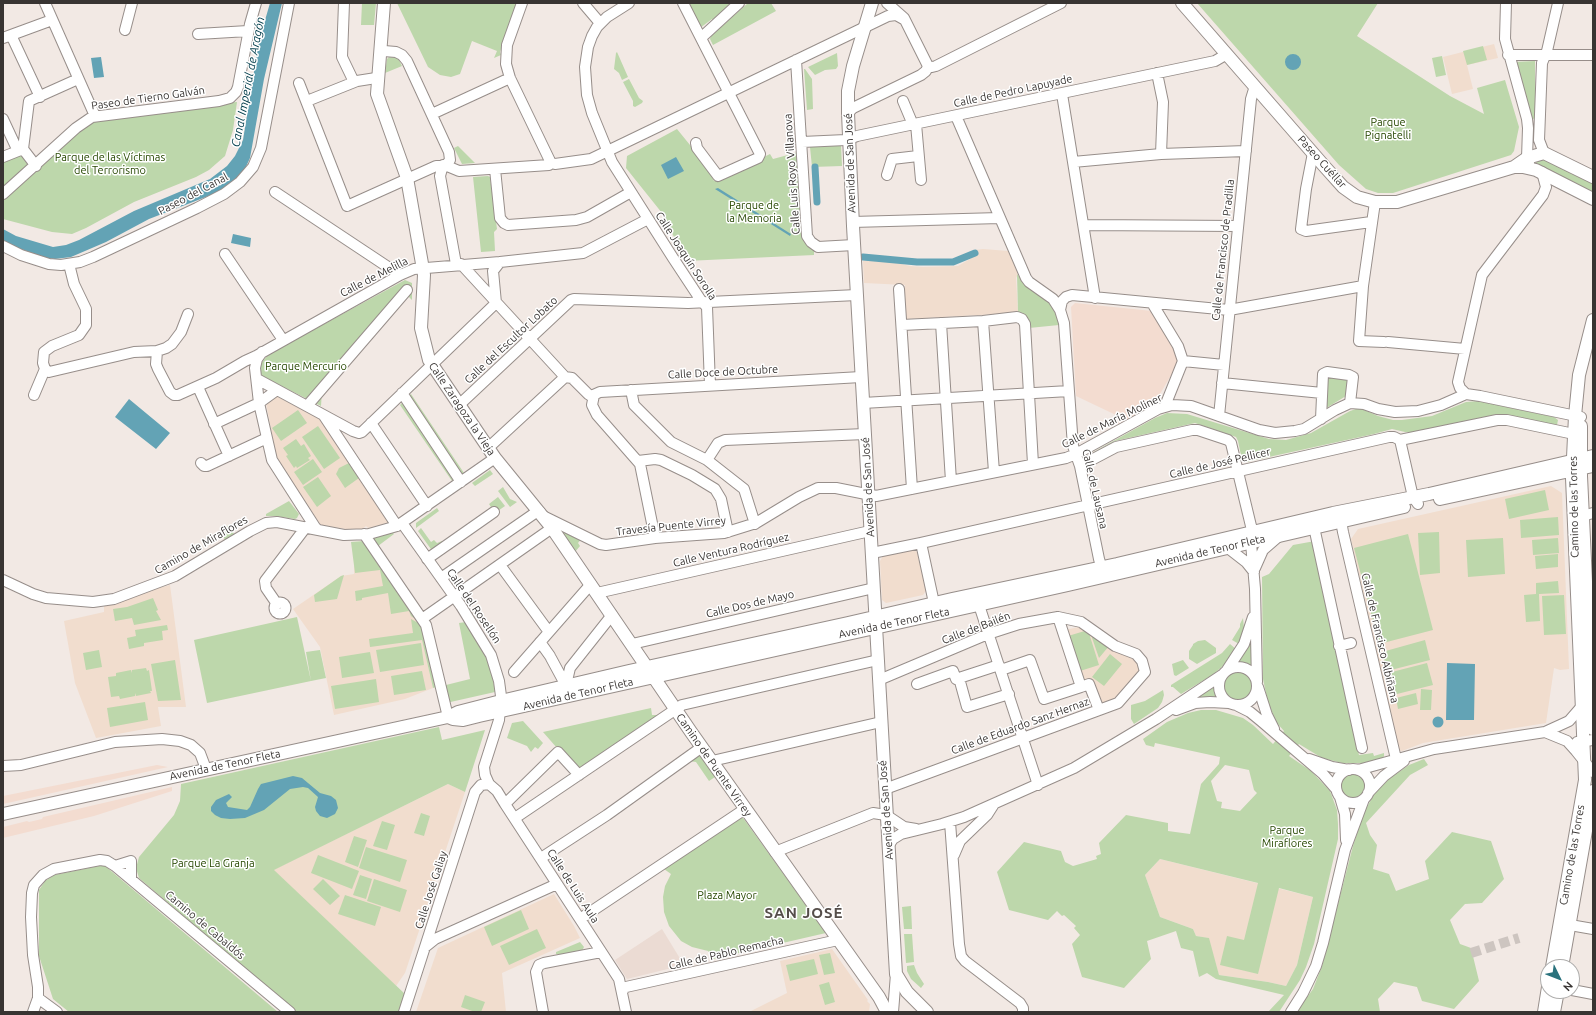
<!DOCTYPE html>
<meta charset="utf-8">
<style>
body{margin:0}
#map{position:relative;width:1596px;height:1015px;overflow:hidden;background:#f2e9e4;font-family:Ubuntu,sans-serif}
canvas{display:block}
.frame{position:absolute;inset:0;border:4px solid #383432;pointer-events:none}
.north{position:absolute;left:1540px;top:959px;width:40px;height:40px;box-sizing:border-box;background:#fff;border:1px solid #afaead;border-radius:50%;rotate:133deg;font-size:11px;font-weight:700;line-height:16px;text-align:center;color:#383432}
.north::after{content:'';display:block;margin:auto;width:14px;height:18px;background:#2a727d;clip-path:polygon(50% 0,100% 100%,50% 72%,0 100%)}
</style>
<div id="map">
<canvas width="1596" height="1015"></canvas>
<div class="frame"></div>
<div class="north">N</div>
</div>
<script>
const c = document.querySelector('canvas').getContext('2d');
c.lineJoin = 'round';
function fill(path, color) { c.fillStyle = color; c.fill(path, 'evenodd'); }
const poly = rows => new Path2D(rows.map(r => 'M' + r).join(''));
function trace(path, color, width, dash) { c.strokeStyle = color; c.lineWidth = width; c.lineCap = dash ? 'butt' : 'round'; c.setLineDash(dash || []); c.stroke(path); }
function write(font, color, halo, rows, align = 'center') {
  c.font = font + ' Ubuntu,sans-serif'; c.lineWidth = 3; c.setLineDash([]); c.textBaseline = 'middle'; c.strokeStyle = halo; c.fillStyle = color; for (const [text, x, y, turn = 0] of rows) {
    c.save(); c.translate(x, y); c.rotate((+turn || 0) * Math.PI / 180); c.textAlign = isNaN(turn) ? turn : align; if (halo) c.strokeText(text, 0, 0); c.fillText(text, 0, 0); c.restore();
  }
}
fill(poly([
 [662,929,684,965,627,979,615,960]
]), '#ebdbd3');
fill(poly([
 [1075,303,1152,311,1175,349,1179,362,1151,409,1120,426,1116,421,1118,416,1076,396,1071,307],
 [157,765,168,767,3,804,3,796],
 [172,787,172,791,94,816,3,838,3,827,27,821,29,822,42,819,43,817]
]), '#f3dcd0');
fill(poly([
 [1494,44,1498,58,1467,65,1473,89,1452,94,1443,57],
 [983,249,1008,251,1018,274,1016,278,1018,313,906,319,903,298,905,285,864,283,863,261,889,261,910,266,923,267,958,266,975,256,974,250],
 [276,396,320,419,390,522,368,528,366,526,361,530,352,530,321,525,277,460,266,403],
 [1551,486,1562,493,1569,669,1560,670,1554,668,1546,723,1423,743,1402,751,1399,750,1351,539,1358,529],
 [914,550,917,552,926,591,923,595,886,603,882,600,880,561,883,556],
 [372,554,417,617,433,688,405,699,334,715,320,647,293,609,341,576,354,574,354,566],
 [170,585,186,707,158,707,161,726,96,738,75,683,64,621,104,612,104,606,118,603,147,591],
 [1083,626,1128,655,1141,667,1142,673,1118,701,1101,706,1083,683,1065,630],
 [448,784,465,792,405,973,396,986,273,870],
 [1160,859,1313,897,1297,965,1286,986,1268,982,1219,975,1208,938,1196,936,1193,929,1160,917,1145,875],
 [554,894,574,926,580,938,502,973,506,1012,416,1012,438,948],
 [832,949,868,1000,867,1001,870,1004,869,1012,749,1012,787,993,780,961]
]), '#f1ddce');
fill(poly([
 [362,3,376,3,374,25,361,25],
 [397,3,512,3,517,5,500,52,501,55,494,58,497,51,472,41,460,74,451,77,440,75,428,67],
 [687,3,734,3,714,21,712,19,700,28],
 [748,3,771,3,776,11,713,45,710,39,711,36],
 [1197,3,1378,3,1357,36,1450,96,1484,114,1477,88,1505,80,1519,127,1514,151,1511,155,1393,193,1378,193,1366,189,1339,165],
 [1483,46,1487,60,1467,65,1463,51],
 [617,52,628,77,622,80,619,73,614,69,616,53],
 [837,53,838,66,836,69,825,70,815,75,808,67],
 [1442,56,1446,75,1436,77,1432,58],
 [389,57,398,58,402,66,385,73,387,59],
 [1535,61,1535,119,1528,118,1513,62],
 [804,69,805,69,812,79,813,109,807,110],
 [629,79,639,98,643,101,642,103,635,107,633,106,633,101,623,82],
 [237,102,233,130,225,156,209,170,196,177,134,202,86,228,72,234,52,232,3,219,3,198,90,122,223,103],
 [677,129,707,166,714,181,770,154,773,159,799,152,800,225,802,234,814,248,814,255,686,261,662,213,626,168,627,156],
 [841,145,842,166,812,167,810,147],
 [458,146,475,163,462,164,454,148],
 [22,151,34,167,3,194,3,159],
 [1542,158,1593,182,1593,194,1539,165,1534,161],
 [488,176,490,177,497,229,494,232,495,251,481,252,473,177],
 [1017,274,1028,288,1050,303,1058,315,1059,325,1029,328,1018,313],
 [405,280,412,283,412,300,406,294,322,391,321,406,262,376,260,371,261,363,269,354],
 [1326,376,1348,379,1346,396,1328,407,1326,407],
 [411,394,464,473,452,481,400,405],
 [1479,401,1554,417,1558,420,1557,425,1498,414,1416,432,1405,432,1392,429,1374,434,1246,462,1242,460,1238,441,1236,437,1195,423,1115,441,1086,456,1155,418,1167,413,1187,414,1269,439,1286,440,1311,433,1350,411,1356,409,1362,409,1378,416,1393,420,1402,420,1432,416,1466,402],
 [298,410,307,423,281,441,272,428],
 [318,426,340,458,324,469,302,437],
 [296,439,301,446,304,444,311,456,308,458,310,460,297,468,296,466,294,468,286,456,288,455,283,448],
 [313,459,322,472,303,485,294,472],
 [349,463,359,478,345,488,336,474,339,468],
 [490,470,493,474,475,486,472,483],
 [318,477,331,496,317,507,303,487],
 [503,487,510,499,517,502,510,507,498,491],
 [1545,490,1549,510,1509,519,1505,499],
 [498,497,505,506,495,513,489,504],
 [289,501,299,514,297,518,295,519,275,516,266,516,266,514],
 [437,508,439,511,416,528,416,523],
 [1558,517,1559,535,1521,538,1520,520],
 [229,525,234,534,225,540,220,531],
 [421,528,431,542,434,540,437,543,442,541,444,544,433,552,418,531],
 [560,529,582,538,578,543,580,546,575,552],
 [392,532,394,534,378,546,372,537],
 [1439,532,1440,573,1420,575,1418,533],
 [1408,534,1433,630,1379,644,1354,548],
 [1503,538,1505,574,1468,577,1466,540],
 [1558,538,1559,553,1533,555,1532,540],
 [364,541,417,620,411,616,409,611,391,614,388,593,362,598,362,600,356,601,355,591,383,586,380,570,355,573,351,542],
 [1315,541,1359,755,1373,753,1374,756,1384,753,1384,756,1383,758,1365,763,1342,763,1322,758,1299,744,1289,756,1311,771,1330,791,1337,810,1338,824,1338,839,1314,944,1306,967,1300,980,1279,1012,1268,1012,1284,995,1216,979,1207,973,1199,977,1193,951,1181,948,1176,931,1147,941,1151,959,1124,988,1082,977,1072,944,1080,935,1074,928,1076,926,1064,915,1062,916,1057,911,1048,920,1009,910,997,872,1024,842,1061,851,1065,862,1073,866,1097,859,1096,856,1101,854,1099,843,1126,815,1168,823,1168,831,1190,834,1201,784,1219,764,1220,757,1155,743,1154,747,1146,745,1143,739,1167,722,1188,713,1201,710,1216,710,1243,718,1253,725,1273,744,1284,731,1277,723,1268,703,1263,679,1262,577,1269,574,1293,545],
 [1225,765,1249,770,1254,790,1257,793,1240,811,1221,808,1222,802,1217,801,1211,781],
 [1160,859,1258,883,1244,940,1227,936,1220,965,1258,974,1279,888,1313,897,1297,965,1286,986,1268,982,1219,975,1209,938,1196,936,1193,929,1160,917,1145,875],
 [1558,554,1558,567,1536,569,1535,556],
 [344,575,337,599,315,602,314,595,341,576],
 [1558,581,1559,593,1539,594,1540,621,1526,622,1524,595,1536,594,1536,583],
 [1564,595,1566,634,1544,635,1542,596],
 [153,598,158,610,156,611,161,620,134,625,132,618,115,621,113,609,127,607],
 [297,617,311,681,207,703,194,640],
 [1243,618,1244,628,1239,644,1232,640,1240,627,1240,624],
 [411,619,422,625,436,687,433,688,422,640,370,647,369,639,413,633],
 [466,622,485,649,492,672,495,692,446,703,442,686,470,679,459,623],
 [167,625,168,630,162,631,163,640,144,643,144,646,129,649,127,638,136,636,135,630],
 [1088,630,1099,665,1080,671,1068,636],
 [1090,632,1109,646,1099,658],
 [1252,633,1254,669,1244,663,1237,663],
 [1205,640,1216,648,1216,653,1197,664,1189,659,1189,651,1193,645,1193,644,1198,641],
 [1425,640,1430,660,1387,671,1382,652],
 [421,643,424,665,380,672,376,650],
 [1230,644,1237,650,1225,664,1214,674,1181,694,1173,687,1171,687,1171,685,1222,653],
 [99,650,102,667,86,670,83,653],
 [320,650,326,678,311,681,306,652],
 [370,652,374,673,342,678,339,657],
 [1110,654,1122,664,1104,686,1092,677],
 [175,660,181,700,158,701,151,664],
 [1183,660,1189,668,1176,676,1174,675,1172,664],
 [1427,663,1433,685,1393,695,1388,673],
 [146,668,147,671,149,670,152,691,150,691,151,693,136,696,135,693,135,696,120,699,119,696,111,697,108,677,116,676,116,673,131,670,132,673,132,670],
 '1224 686a15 15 0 1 1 30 0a15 15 0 1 1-30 0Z',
 [422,671,426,690,394,695,391,676],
 [376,679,379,702,335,709,331,686],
 [1216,684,1216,691,1219,699,1183,702],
 [1421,689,1432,690,1431,710,1420,710],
 [1163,690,1164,695,1162,702,1158,708,1134,724,1131,719,1131,705,1145,701],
 [1416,693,1418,704,1398,709,1396,698],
 [145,702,148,720,110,727,107,708],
 [651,708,652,715,656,715,658,718,578,772,543,732],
 [523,721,543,743,538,749,535,747,531,752,527,746,507,738,512,723],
 [439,727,442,740,485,730,465,792,448,784,274,870,405,994,399,1012,295,1012,139,878,136,868,139,857,174,815,180,801,181,784],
 [699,754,715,777,709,781,696,762,689,761],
 [1424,759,1428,765,1410,775,1366,823,1370,835,1377,845,1373,869,1389,874,1396,891,1429,879,1425,861,1452,832,1491,841,1504,879,1482,903,1465,904,1450,920,1460,944,1471,948,1479,981,1454,1009,1422,1001,1417,987,1394,982,1378,999,1380,1012,1296,1012,1313,989,1322,966,1353,846,1364,812,1375,793,1389,779,1409,765],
 '1341 786a12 12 0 1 1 24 0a12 12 0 1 1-24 0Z',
 [421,813,430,816,424,836,414,833],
 [741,815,826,933,713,959,708,951,692,947,681,941,669,926,664,912,663,897,665,886,671,874,664,869],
 [382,821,395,825,387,850,373,846],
 [354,836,367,840,358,867,345,862],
 [366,847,407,860,400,882,359,868],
 [318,855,359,871,352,889,311,873],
 [104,865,278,1012,69,1012,53,999,39,956,39,890,45,881,54,875],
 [360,875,372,879,366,899,353,895],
 [323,879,340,896,330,905,313,889],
 [374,879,407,890,400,912,367,901],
 [345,895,381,907,375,926,338,914],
 [911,906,912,929,904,929,902,907],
 [521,910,529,929,492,946,484,927],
 [537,929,546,948,509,965,500,946],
 [904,934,912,934,914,962,906,963],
 [580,942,584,947,582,951,559,955,556,954,556,952],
 [830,953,835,973,824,975,819,955],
 [814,959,818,974,790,981,786,965],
 [914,965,917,973,924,984,921,988,911,979,907,971,907,966],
 [829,982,835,1002,825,1005,819,985],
 [465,995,485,1002,481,1012,475,1012,461,1007]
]), '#bdd7ab');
fill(poly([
 [270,3,282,3,264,79,250,158,244,171,239,177,229,185,211,195,149,219,106,242,71,257,55,259,47,258,15,247,3,240,3,229,16,236,53,247,66,245,79,240,134,211,210,179,227,166,235,156,243,140,259,41],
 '1285 62a8 8 0 1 1 16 0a8 8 0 1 1-16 0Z',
 [101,57,104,77,94,78,91,58],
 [676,157,684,171,668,179,661,165],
 [718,188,791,234,790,236,715,189],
 [233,234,251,238,250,247,231,243],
 [129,399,170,433,156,449,115,417],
 [1447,663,1475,664,1474,720,1446,720],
 '1432.5 722a5.5 5.5 0 1 1 11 0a5.5 5.5 0 1 1-11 0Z',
 [293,776,302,778,320,793,331,796,336,800,338,808,335,814,327,818,320,816,316,811,315,807,318,797,308,788,303,787,290,789,264,810,245,818,230,819,221,818,215,815,211,811,211,807,216,800,229,794,232,797,226,803,228,807,247,810,250,807,258,789,261,784]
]), '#63a3b5');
trace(poly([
 [815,167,817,202],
 [863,257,917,262,953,262,975,253]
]), '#63a3b5', 7);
trace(poly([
 [1471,953,1519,938]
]), '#cdc5c0', 10, [10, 5]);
const minor = poly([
 [45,3,95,116],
 [344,3,342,57,354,82],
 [522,3,507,45,506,64,510,78,551,163],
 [583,3,600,23],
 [629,3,607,17,597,27,592,36,588,47,585,67,587,95,592,113,612,162,673,258,702,302,707,307,710,385],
 [683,3,760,154,758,158,718,176,697,148,696,143],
 [887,3,904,18,928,66],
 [1506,3,1505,39,1527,119,1528,128,1527,158,1529,163],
 [125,30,132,3],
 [198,34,248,31],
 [11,35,40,97],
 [702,37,739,3],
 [3,38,52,20],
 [380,54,384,51,396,52,402,55,407,61,449,152,450,160,446,165],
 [1508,55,1593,55],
 [796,60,807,236,811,242,818,247,854,245],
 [928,66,932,67,936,66,1061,3],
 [1157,73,1163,102,1161,154],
 [299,83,347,206,436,166,447,166,459,171,549,165,551,163,555,164,591,159,888,16,896,15,905,20],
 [1062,94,1095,298],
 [307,101,357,81,376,78,378,76],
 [903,101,911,120],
 [848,113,853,108,921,75,926,71,928,66],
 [432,114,510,78],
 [956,116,1026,278,1029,282,1053,299,1060,310,1064,323,1073,446,1080,466,1099,559,1102,569,1105,574],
 [3,119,16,147,23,149],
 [916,124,921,180],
 [802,142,846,140,857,136,1215,61,1227,54],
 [1313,153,1306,189,1301,229,1306,231,1371,222],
 [1544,153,1539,140,1542,63,1547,51,1558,3],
 [3,157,23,149],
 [1073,162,1161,154,1246,151],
 [443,165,440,176,456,264],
 [36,166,23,149,29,101,78,79],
 [495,169,500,218,504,223,508,225,576,220,587,217,631,192],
 [887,175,892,159,918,156],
 [275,192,400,275],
 [3,194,76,128,92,117,219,101,230,98,236,92,238,87,250,24,256,3],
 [1375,202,1363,286,1359,341,1384,342],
 [852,222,1000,218],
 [1084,225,1238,226],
 [3,246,21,255,49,264,61,265,80,262,93,257,197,208,224,194,240,182,253,167,261,148,289,3],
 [225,254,283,340],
 [69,264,74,284,86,309,86,325,79,335,52,346,44,352,43,363,45,369,49,372,134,352,157,351,166,348,172,344,181,332,188,314],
 [461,264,565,377],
 [899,289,912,489],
 [1152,303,1178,346,1183,361,1165,406],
 [1060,310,1062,301,1066,297,1072,295,1229,310,1363,286],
 [983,321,994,472],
 [941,323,951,481],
 [902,325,983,321,1017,317,1022,319,1025,324,1033,464],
 [1388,342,1465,349],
 [157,351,156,364,158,369,170,392,174,395,178,395,216,378,245,361,256,356,400,275,414,269,500,262,583,253,648,219],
 [262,352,257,359,255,368,259,403,272,460,315,527,318,530],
 [1183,361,1224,365],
 [565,377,572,378,588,394,591,396,600,392,861,377],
 [257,379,353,431,359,433,362,432,496,303,493,271,500,262],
 [1222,383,1322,393],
 [198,387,229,456],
 [631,390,634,405,671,442,707,460,744,489,755,524],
 [402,393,461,482],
 [1466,394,1460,388,1458,382,1482,275,1543,195,1546,187,1542,172],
 [34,395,45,369],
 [594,395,592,405,597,415,640,464,655,538],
 [863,403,1069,391],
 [459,405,571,300,574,299,688,303,857,295],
 [307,406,407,290],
 [324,416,397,526],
 [1219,416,1251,99,1255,86],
 [1321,419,1323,374,1327,372,1349,375,1353,377,1350,403],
 [371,423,427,506],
 [214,424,259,403,277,390],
 [1400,440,1413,497,1418,504],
 [488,448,565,377],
 [707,460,718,443,725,440,865,434],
 [638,461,655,459,661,460,692,475,715,489,721,499,728,532],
 [201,463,204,466,207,466,267,438],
 [1080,466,1116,447,1192,430,1198,430,1228,440,1231,443,1251,526,1255,533,1252,536,1251,543,1255,589,1257,682],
 [543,516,600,544,606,545,655,538,724,533,756,523,799,497,818,488,836,488,876,496,1066,458,1076,454,1158,409,1172,405,1191,406,1259,430,1275,433,1295,431,1304,429,1335,410,1350,403,1364,404,1378,409,1395,412,1418,411,1441,405,1466,394,1480,396,1581,417],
 [1336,516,1341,521,1343,532,1396,759],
 [1583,518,1586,515,1593,513],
 [402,523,461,606,491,655,499,681,501,696,499,720,484,767,485,775,489,784,497,791,505,804,619,979,626,1012],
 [1314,527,1362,748],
 [364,534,426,625,448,717],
 [921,543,934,603],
 [1228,548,1246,562,1254,572],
 [872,553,921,543,1389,437,1394,437,1400,440,1497,420,1507,420,1574,434],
 [427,559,494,512],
 [500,565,549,632],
 [1255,568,1263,550,1278,537],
 [441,578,535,513,540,512],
 [3,580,33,594,46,598,93,602,114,599,175,576,250,531,266,523,277,522,344,535,369,534,397,526,495,458],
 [597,593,870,531],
 '274.5 608a5.5 5.5 0 1 1 11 0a5.5 5.5 0 1 1-11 0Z',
 [277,604,266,588,265,581,306,527],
 [979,605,1038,785],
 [1058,617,1081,687,1089,684,1099,710],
 [422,619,552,528],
 [540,642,550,656],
 [632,644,874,588],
 [1339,646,1351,643],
 [551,658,564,682],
 '1219 686a19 19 0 1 1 38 0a19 19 0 1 1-38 0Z',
 [1001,670,1030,660,1044,699,1081,687],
 [1227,670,1244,644,1253,617],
 [514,672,591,584],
 [959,678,967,707,1009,694],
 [879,680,988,634,1019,624,1058,617,1081,622,1115,646,1136,654,1142,661,1145,672,1118,703,885,789],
 [567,681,570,668,612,615],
 [917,684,953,671,956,679,999,665],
 [1258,687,1267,715,1274,729],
 [1236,705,1250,712,1261,721,1323,774,1336,789],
 [1176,710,1195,703,1210,702,1229,703],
 [1545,732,1567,741,1576,751,1593,772],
 [1577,742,1593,740],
 [1309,759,1332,767,1349,770],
 [712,761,881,722],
 [3,766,21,765,115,742,162,739,180,741,191,745,200,753,206,769],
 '1336 786a17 17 0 1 1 34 0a17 17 0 1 1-34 0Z',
 [1358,770,1434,749,1545,732,1569,721,1582,706],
 [1368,793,1384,776,1404,761],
 [1340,797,1345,814,1346,840],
 [505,804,558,752,579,775],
 [515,818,682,705,878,660],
 [950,822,959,944,961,956,965,961,1020,1003,1023,1008,1023,1012],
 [888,846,893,839,901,834,942,824,964,817,1074,768,1156,719,1222,675],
 [775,852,873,813,886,815,904,827,916,829],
 [954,855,960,841,987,815,994,804],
 [541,858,607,815,702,747],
 [115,866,131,861,131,879],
 [580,919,745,809],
 [1570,925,1593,929],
 [425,947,435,939,557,884],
 [1572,990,1593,994],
 [622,992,623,990,626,987,838,940],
 [38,998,57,1012],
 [33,1012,38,998,38,987,33,955,31,917,32,893,34,885,43,875,54,869,100,860,107,861,115,866,290,1012],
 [404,1012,475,792,481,785,489,784],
 [543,1012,536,972,539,965,544,963,601,952],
 [893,1012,896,974],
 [1291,1012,1303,993,1316,966,1323,943,1345,850,1364,799]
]);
const major = poly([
 [384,3,377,94,407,178,424,275,421,328,429,360,495,458,552,528,691,732,879,997,887,1012],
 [872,3,853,66,848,91,848,113,853,226,896,974,907,992,927,1012],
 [1182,3,1325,167,1343,187,1357,197,1375,202,1397,202,1514,167,1523,167,1536,170,1593,199],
 [1514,167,1527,158,1544,153,1593,177],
 [1581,426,1581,476,1593,729],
 [1440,499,1593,466],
 [448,717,453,719,463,720,479,716,1068,585,1404,507],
 [3,814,448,717,458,712,501,701,629,671,848,623,952,599,1117,564,1333,513,1429,494,1593,456],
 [1552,967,1585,780,1572,478,1575,416,1579,375,1593,320],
 [1562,967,1593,791],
 [1544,1012,1548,987],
 [1554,1012,1558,991]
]);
trace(minor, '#978e8a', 12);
trace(major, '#978e8a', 14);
trace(minor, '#fff', 10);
trace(major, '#fff', 12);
write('11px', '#383432', '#fff', [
 ["Calle de Pedro Lapuyade",1013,91,-12],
 ["Paseo de Tierno Galván",148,98,-8],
 ["Paseo Cuéllar",1322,162,48],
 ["Avenida de San José",850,163,-92],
 ["Calle Luis Royo Villanova",792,174,-94],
 ["Paseo del Canal",193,194,-28],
 ["Calle de Francisco de Pradilla",1223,250,-84],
 ["Calle Joaquín Sorolla",686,256,57],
 ["Calle de Melilla",374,277,-27],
 ["Calle del Escultor Lobato",511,340,-43],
 ["Calle Doce de Octubre",723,372,-3],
 ["Calle Zaragoza la Vieja",462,409,56],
 ["Calle de María Moliner",1112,421,-26],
 ["Calle de José Pellicer",1220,463,-13],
 ["Avenida de San José",868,487,-93],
 ["Calle de Lausana",1095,489,77],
 ["Camino de las Torres",1574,507,-91],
 ["Travesía Puente Virrey",671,526,-6],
 ["Camino de Miraflores",201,545,-30],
 ["Calle Ventura Rodríguez",731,550,-13],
 ["Avenida de Tenor Fleta",1210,551,-13],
 ["Calle Dos de Mayo",750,604,-13],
 ["Calle del Rosellón",474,606,56],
 ["Avenida de Tenor Fleta",894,623,-12],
 ["Calle de Bailén",976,628,-21],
 ["Calle de Francisco Albiñana",1380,638,77],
 ["Avenida de Tenor Fleta",578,694,-13],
 ["Calle de Eduardo Sanz Hernaz",1020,726,-20],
 ["Avenida de Tenor Fleta",225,765,-12],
 ["Camino de Puente Virrey",714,765,55],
 ["Avenida de San José",886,810,-94],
 ["Camino de las Torres",1572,855,-80],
 ["Calle de Luis Aula",573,886,57],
 ["Calle José Galiay",431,890,-72],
 ["Camino de Cabaldós",205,925,40],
 ["Calle de Pablo Remacha",726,953,-13]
]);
write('11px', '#264700', '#fff', [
 ["Parque",1388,122],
 ["Pignatelli",1388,135],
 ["Parque de las Víctimas",110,157],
 ["del Terrorismo",110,170],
 ["Parque de",754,205],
 ["la Memoria",754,218],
 ["Parque Mercurio",306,366],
 ["Parque",1287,830],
 ["Miraflores",1287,843],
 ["Parque La Granja",213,863],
 ["Plaza Mayor",727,895]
]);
write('italic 12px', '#003d4a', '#fff', [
 ["Canal Imperial de Aragón",248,82,-79]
]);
c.letterSpacing = '1px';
write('bold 15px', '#554e4a', '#fff', [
 ["SAN JOSÉ",804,913]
]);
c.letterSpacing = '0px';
</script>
